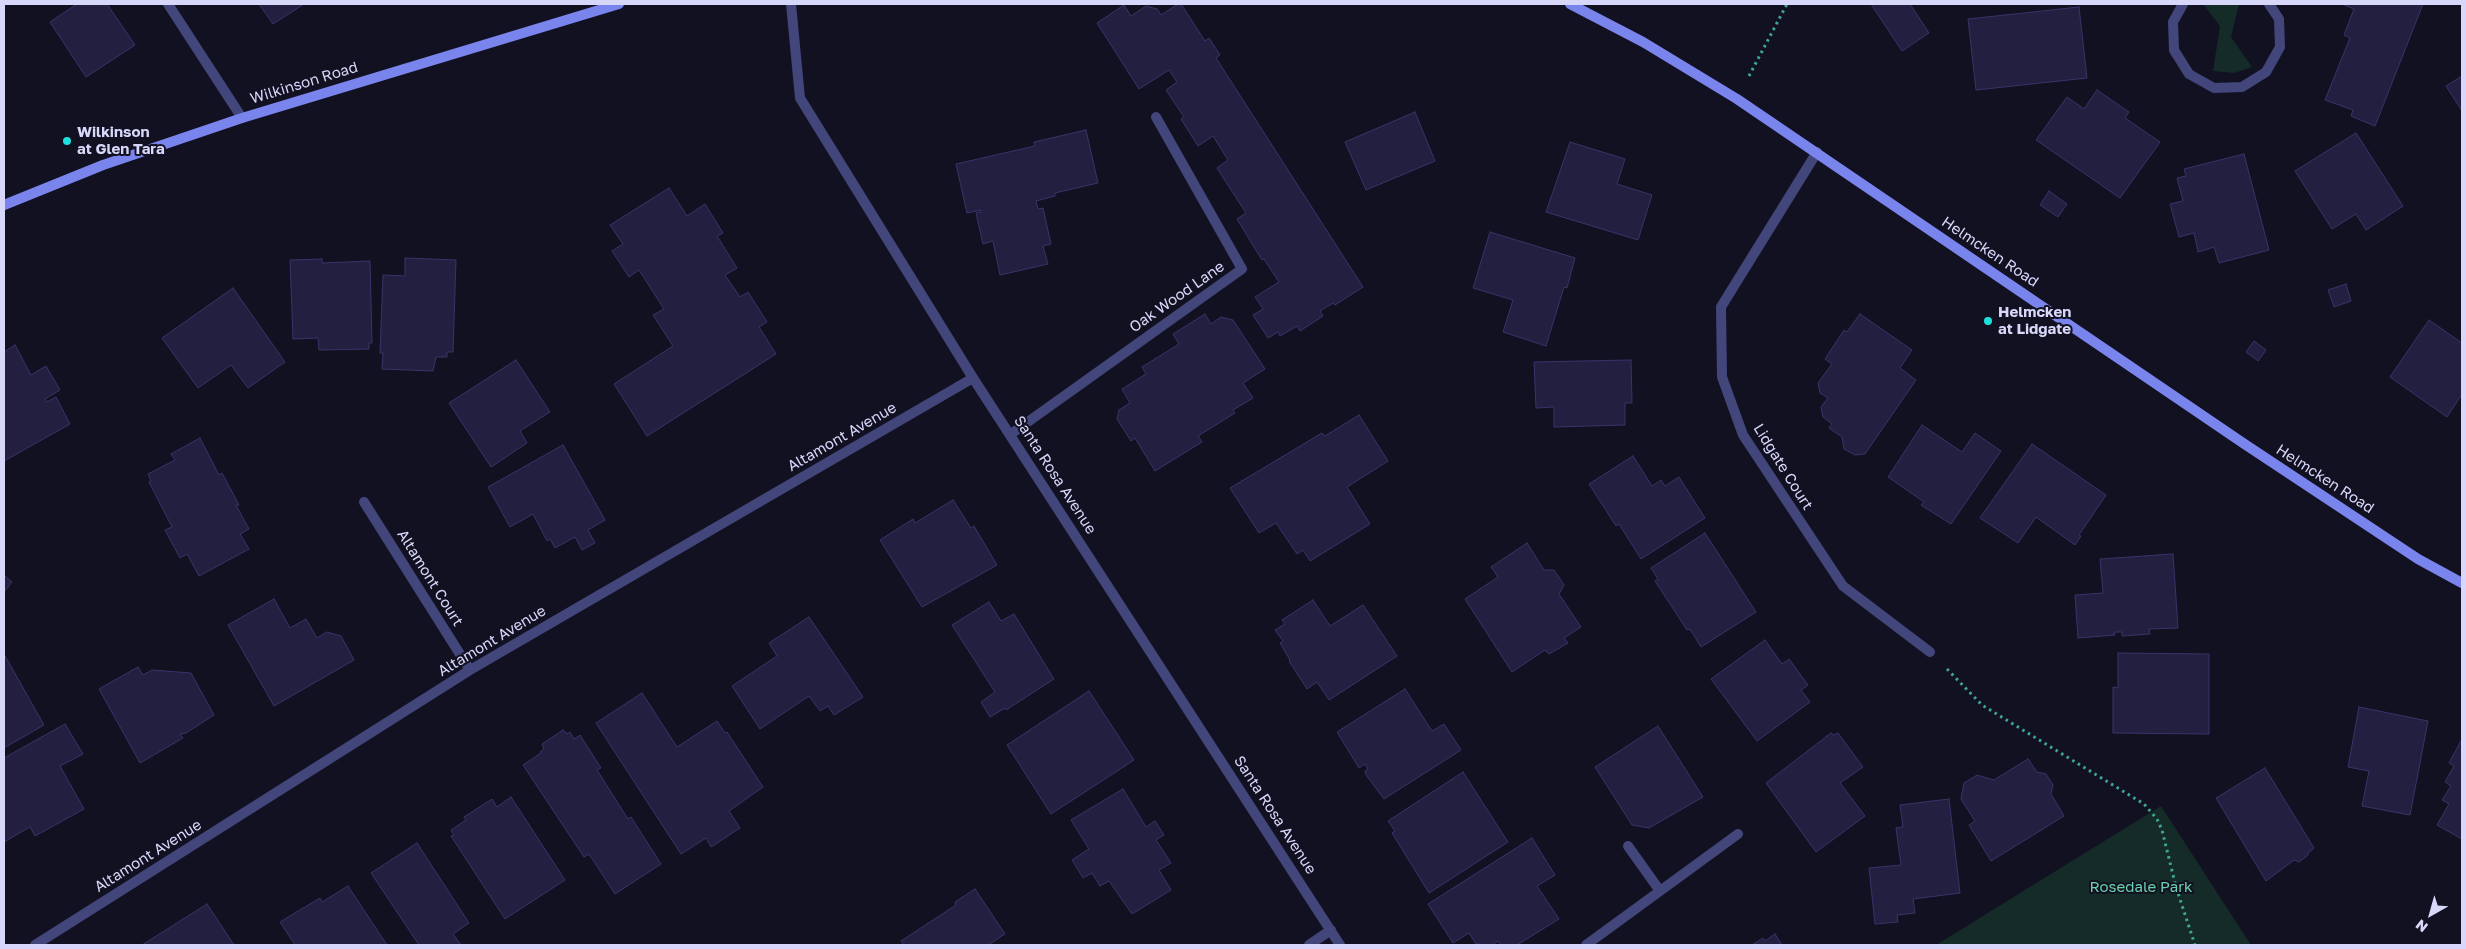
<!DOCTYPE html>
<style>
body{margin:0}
#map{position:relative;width:2466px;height:949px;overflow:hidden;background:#121122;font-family:"Golos Text",sans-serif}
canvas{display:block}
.frame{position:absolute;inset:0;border:5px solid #d7d7fa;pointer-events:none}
.north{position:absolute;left:2406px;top:889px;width:50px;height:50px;-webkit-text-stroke:4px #121122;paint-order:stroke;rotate:218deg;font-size:14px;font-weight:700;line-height:20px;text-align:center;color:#d7d7fa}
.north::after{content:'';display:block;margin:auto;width:18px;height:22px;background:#d7d7fa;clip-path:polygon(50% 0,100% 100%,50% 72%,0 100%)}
</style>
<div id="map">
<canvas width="2466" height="949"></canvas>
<div class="frame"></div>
<div class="north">N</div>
</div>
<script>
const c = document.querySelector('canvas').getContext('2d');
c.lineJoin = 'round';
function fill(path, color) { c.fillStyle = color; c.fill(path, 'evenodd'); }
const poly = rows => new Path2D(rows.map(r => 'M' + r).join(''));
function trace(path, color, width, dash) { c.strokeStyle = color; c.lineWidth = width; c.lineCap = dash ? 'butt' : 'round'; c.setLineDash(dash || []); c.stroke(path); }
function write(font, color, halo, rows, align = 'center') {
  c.font = font + ' "Golos Text",sans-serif'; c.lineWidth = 4; c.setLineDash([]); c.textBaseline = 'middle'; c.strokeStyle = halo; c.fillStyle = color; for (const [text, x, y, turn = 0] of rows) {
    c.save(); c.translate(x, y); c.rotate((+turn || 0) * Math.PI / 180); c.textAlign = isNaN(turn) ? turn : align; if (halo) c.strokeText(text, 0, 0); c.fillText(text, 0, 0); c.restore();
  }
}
fill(poly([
 [2203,4,2239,4,2231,37,2252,67,2234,73,2213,71,2220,26],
 [2161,806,2251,945,1936,945]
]), '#152b28');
const building = poly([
 [77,4,107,4,135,45,86,77,50,22,77,4],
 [259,4,304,4,273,24,259,4],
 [1178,4,1181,4,1205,41,1209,38,1220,55,1216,58,1363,287,1335,305,1333,303,1320,311,1323,316,1300,331,1297,326,1280,336,1278,332,1268,338,1253,315,1263,309,1255,297,1279,282,1264,259,1262,260,1237,219,1246,213,1217,168,1228,160,1213,136,1198,146,1181,119,1184,117,1166,90,1177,82,1169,70,1139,89,1097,23,1124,5,1131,16,1146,6,1157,9,1161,15,1178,4],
 [1871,4,1910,4,1929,33,1902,51,1871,4],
 [2342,4,2423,4,2375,126,2351,116,2353,110,2325,100,2350,38,2344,35,2354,9,2342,4],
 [2079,7,2087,78,1976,90,1968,19,2079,7],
 [2462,76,2462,111,2446,86,2462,76],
 [2097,90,2129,112,2125,118,2160,142,2120,198,2036,140,2067,97,2084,109,2097,90],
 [1415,112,1435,161,1366,190,1345,142,1415,112],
 [1086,130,1098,183,1055,193,1055,196,1036,201,1038,209,1043,208,1051,244,1043,246,1048,264,1000,275,993,241,983,244,976,213,981,212,981,210,967,213,956,164,1035,146,1034,142,1086,130],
 [2356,133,2403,206,2366,230,2356,214,2332,229,2295,171,2356,133],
 [1570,142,1625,159,1617,184,1652,195,1638,240,1546,212,1570,142],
 [2244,154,2269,250,2219,263,2214,247,2198,252,2194,233,2179,237,2170,204,2183,201,2177,178,2186,176,2184,169,2244,154],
 [669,188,687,216,705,204,723,233,717,236,737,268,725,275,740,297,748,292,767,322,759,327,776,354,647,436,614,384,673,346,653,315,664,309,639,270,629,277,612,251,623,244,610,225,669,188],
 [2049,191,2067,204,2058,217,2040,205,2049,191],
 [1490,232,1575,258,1567,288,1564,287,1546,346,1503,332,1513,300,1473,288,1490,232],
 [405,258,456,260,453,352,447,352,447,357,436,357,433,371,382,369,383,353,380,353,383,275,405,276,405,258],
 [322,259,322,263,370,261,372,343,369,343,369,349,319,350,318,338,293,339,290,260,322,259],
 [2346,284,2351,301,2334,307,2328,290,2346,284],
 [233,288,285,362,248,388,231,365,198,388,162,338,233,288],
 [1205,314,1211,324,1221,317,1233,320,1265,369,1243,383,1253,398,1233,410,1235,413,1198,436,1202,442,1155,471,1135,438,1131,441,1117,419,1119,410,1130,403,1122,389,1146,374,1142,367,1179,344,1173,334,1205,314],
 [1860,314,1912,350,1900,368,1916,380,1865,454,1855,455,1844,449,1842,437,1829,428,1832,424,1823,417,1821,407,1828,398,1820,393,1818,383,1832,364,1825,359,1844,330,1847,332,1860,314],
 [2429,320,2462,343,2462,394,2447,417,2390,377,2429,320],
 [2254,341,2266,350,2258,361,2246,352,2254,341],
 [15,345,31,375,46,366,60,390,45,399,47,402,56,397,70,424,4,461,4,352,15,345],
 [516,360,550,412,520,431,527,443,491,467,449,403,516,360],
 [1631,360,1632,403,1625,403,1625,425,1554,427,1554,407,1536,408,1534,362,1631,360],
 [1359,415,1388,461,1347,487,1370,524,1310,561,1303,550,1297,554,1276,523,1259,533,1230,488,1322,433,1325,436,1359,415],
 [1922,425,1962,452,1975,433,2001,451,1951,524,1921,505,1924,502,1888,477,1922,425],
 [200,438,219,475,222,473,239,505,236,505,249,529,240,534,249,549,199,576,187,554,180,558,165,530,172,527,149,482,151,481,148,474,175,460,171,454,200,438],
 [2032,444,2106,495,2079,535,2081,536,2075,545,2036,517,2018,543,1980,518,2032,444],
 [563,445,605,520,588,530,595,543,582,550,575,537,555,548,550,539,547,541,533,514,510,527,488,487,563,445],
 [1633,456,1652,486,1661,480,1665,486,1679,477,1705,518,1641,559,1619,524,1616,526,1589,484,1633,456],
 [953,500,971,528,974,526,997,565,922,607,880,540,913,519,915,523,953,500],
 [1705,533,1756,612,1701,647,1690,629,1687,630,1655,581,1658,579,1651,568,1705,533],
 [1527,543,1544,570,1554,570,1564,585,1559,594,1581,627,1564,638,1568,643,1549,654,1545,650,1512,672,1465,599,1498,577,1491,567,1527,543],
 [2173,554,2178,628,2149,629,2150,634,2122,636,2122,632,2114,632,2115,635,2078,638,2075,595,2103,593,2100,559,2173,554],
 [4,575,12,582,4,592,4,575],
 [274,599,290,628,306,619,317,638,327,632,341,636,354,660,274,706,228,625,274,599],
 [1313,600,1330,626,1363,605,1397,656,1329,700,1317,682,1307,689,1289,661,1290,660,1280,643,1283,641,1275,630,1285,624,1282,620,1313,600],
 [989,602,1001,621,1014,614,1054,679,1006,710,1005,708,990,717,981,702,995,692,952,625,989,602],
 [809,617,863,697,834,715,828,706,820,711,809,696,760,729,732,686,777,656,769,643,809,617],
 [1765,640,1782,664,1789,659,1808,685,1801,690,1810,702,1757,741,1711,679,1765,640],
 [2118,653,2209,654,2209,734,2113,733,2113,687,2118,688,2118,653],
 [4,654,44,725,4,748,4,654],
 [138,667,143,675,152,670,191,673,214,715,186,733,180,734,183,738,140,763,99,689,138,667],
 [1405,689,1432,731,1444,724,1461,750,1384,799,1366,775,1365,771,1368,769,1365,764,1359,768,1337,732,1405,689],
 [1089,691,1134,760,1051,814,1007,745,1089,691],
 [642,693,677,747,717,721,725,733,727,732,763,787,729,811,740,828,711,847,706,838,681,854,596,723,642,693],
 [2359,707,2428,721,2410,815,2362,806,2369,771,2348,767,2359,707],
 [65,724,83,754,60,766,84,809,35,836,30,827,4,842,4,758,65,724],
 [1658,726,1703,797,1649,828,1632,825,1595,767,1658,726],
 [563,730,567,734,570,732,574,739,580,735,601,768,597,770,628,819,631,817,661,864,615,894,589,854,584,857,523,765,541,753,540,752,544,749,542,744,563,730],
 [1831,733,1834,735,1838,733,1863,767,1840,783,1865,816,1816,852,1766,783,1831,733],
 [2462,739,2462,839,2437,825,2449,804,2442,800,2451,786,2445,782,2454,766,2449,763,2462,739],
 [2028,759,2037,772,2046,774,2053,785,2051,794,2064,816,1991,861,1969,825,1975,821,1961,799,1964,783,1977,775,1994,780,2028,759],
 [2265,768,2314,848,2309,852,2307,856,2299,862,2294,860,2266,881,2216,798,2265,768],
 [1463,772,1508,842,1429,893,1392,833,1395,831,1388,821,1463,772],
 [1123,789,1146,827,1155,821,1164,835,1156,840,1171,863,1159,870,1171,890,1132,914,1109,881,1100,886,1092,873,1083,878,1072,860,1089,849,1071,820,1123,789],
 [511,797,565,880,505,919,451,836,454,835,451,830,466,820,464,817,492,799,497,807,511,797],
 [1949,799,1960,893,1913,899,1915,913,1897,915,1898,922,1875,924,1869,868,1901,865,1896,828,1903,827,1900,805,1949,799],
 [1532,838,1555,875,1537,886,1559,919,1517,945,1501,945,1498,941,1492,945,1476,944,1469,933,1453,943,1428,904,1532,838],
 [417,843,469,923,453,934,461,945,419,945,371,873,417,843],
 [348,886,387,945,295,945,280,922,320,898,322,902,348,886],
 [975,889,1005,934,988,945,904,945,901,941,956,905,955,902,975,889],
 [207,904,234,945,142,945,207,904],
 [1775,934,1782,945,1752,945,1763,938,1765,941,1775,934]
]);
fill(building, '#221f40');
trace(building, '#393469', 1);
trace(poly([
 [1749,76,1787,4],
 [1947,669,1982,705,2144,804,2157,819,2162,830,2176,887,2195,945]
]), '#3ea694', 3, [2.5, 4]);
trace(poly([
 [168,4,242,118],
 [791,4,800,98,973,378,1340,945],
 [2183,4,2173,22,2174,50,2189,74,2214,88,2242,87,2266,72,2280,47,2279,19,2269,4],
 [1817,152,1721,307,1722,377,1743,435,1843,586,1930,652],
 [1011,434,1242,269,1156,117],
 [364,502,470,670],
 [1628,846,1660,891],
 [35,945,470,670,973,378],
 [1309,945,1331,930],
 [1586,945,1738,834]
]), '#42467b', 10);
trace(poly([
 [1570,4,1643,42,1737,99,2243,443,2418,559,2462,583],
 [4,205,103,165,242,118,619,4]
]), '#7a84ed', 10);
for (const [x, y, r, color] of [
 [67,141,5,"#1edfdc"],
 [1988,321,5,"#1edfdc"]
]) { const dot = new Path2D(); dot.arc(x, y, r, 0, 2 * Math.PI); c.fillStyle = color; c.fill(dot); trace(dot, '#121122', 2); }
write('15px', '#d7d7fa', '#121122', [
 ["Wilkinson Road",304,83,-17],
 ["Helmcken Road",1990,252,34],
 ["Oak Wood Lane",1177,297,-35],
 ["Altamont Avenue",842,437,-30],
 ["Lidgate Court",1783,467,58],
 ["Santa Rosa Avenue",1055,475,57],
 ["Helmcken Road",2325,479,33],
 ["Altamont Court",430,578,58],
 ["Altamont Avenue",492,641,-31],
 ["Santa Rosa Avenue",1275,815,57],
 ["Altamont Avenue",148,856,-32]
]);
write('bold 15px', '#d7d7fa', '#121122', [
 ["Wilkinson",77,132],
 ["at Glen Tara",77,149],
 ["Helmcken",1998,312],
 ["at Lidgate",1998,329]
], 'left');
write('15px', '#6cd0ac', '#121122', [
 ["Rosedale Park",2141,887]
]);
</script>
